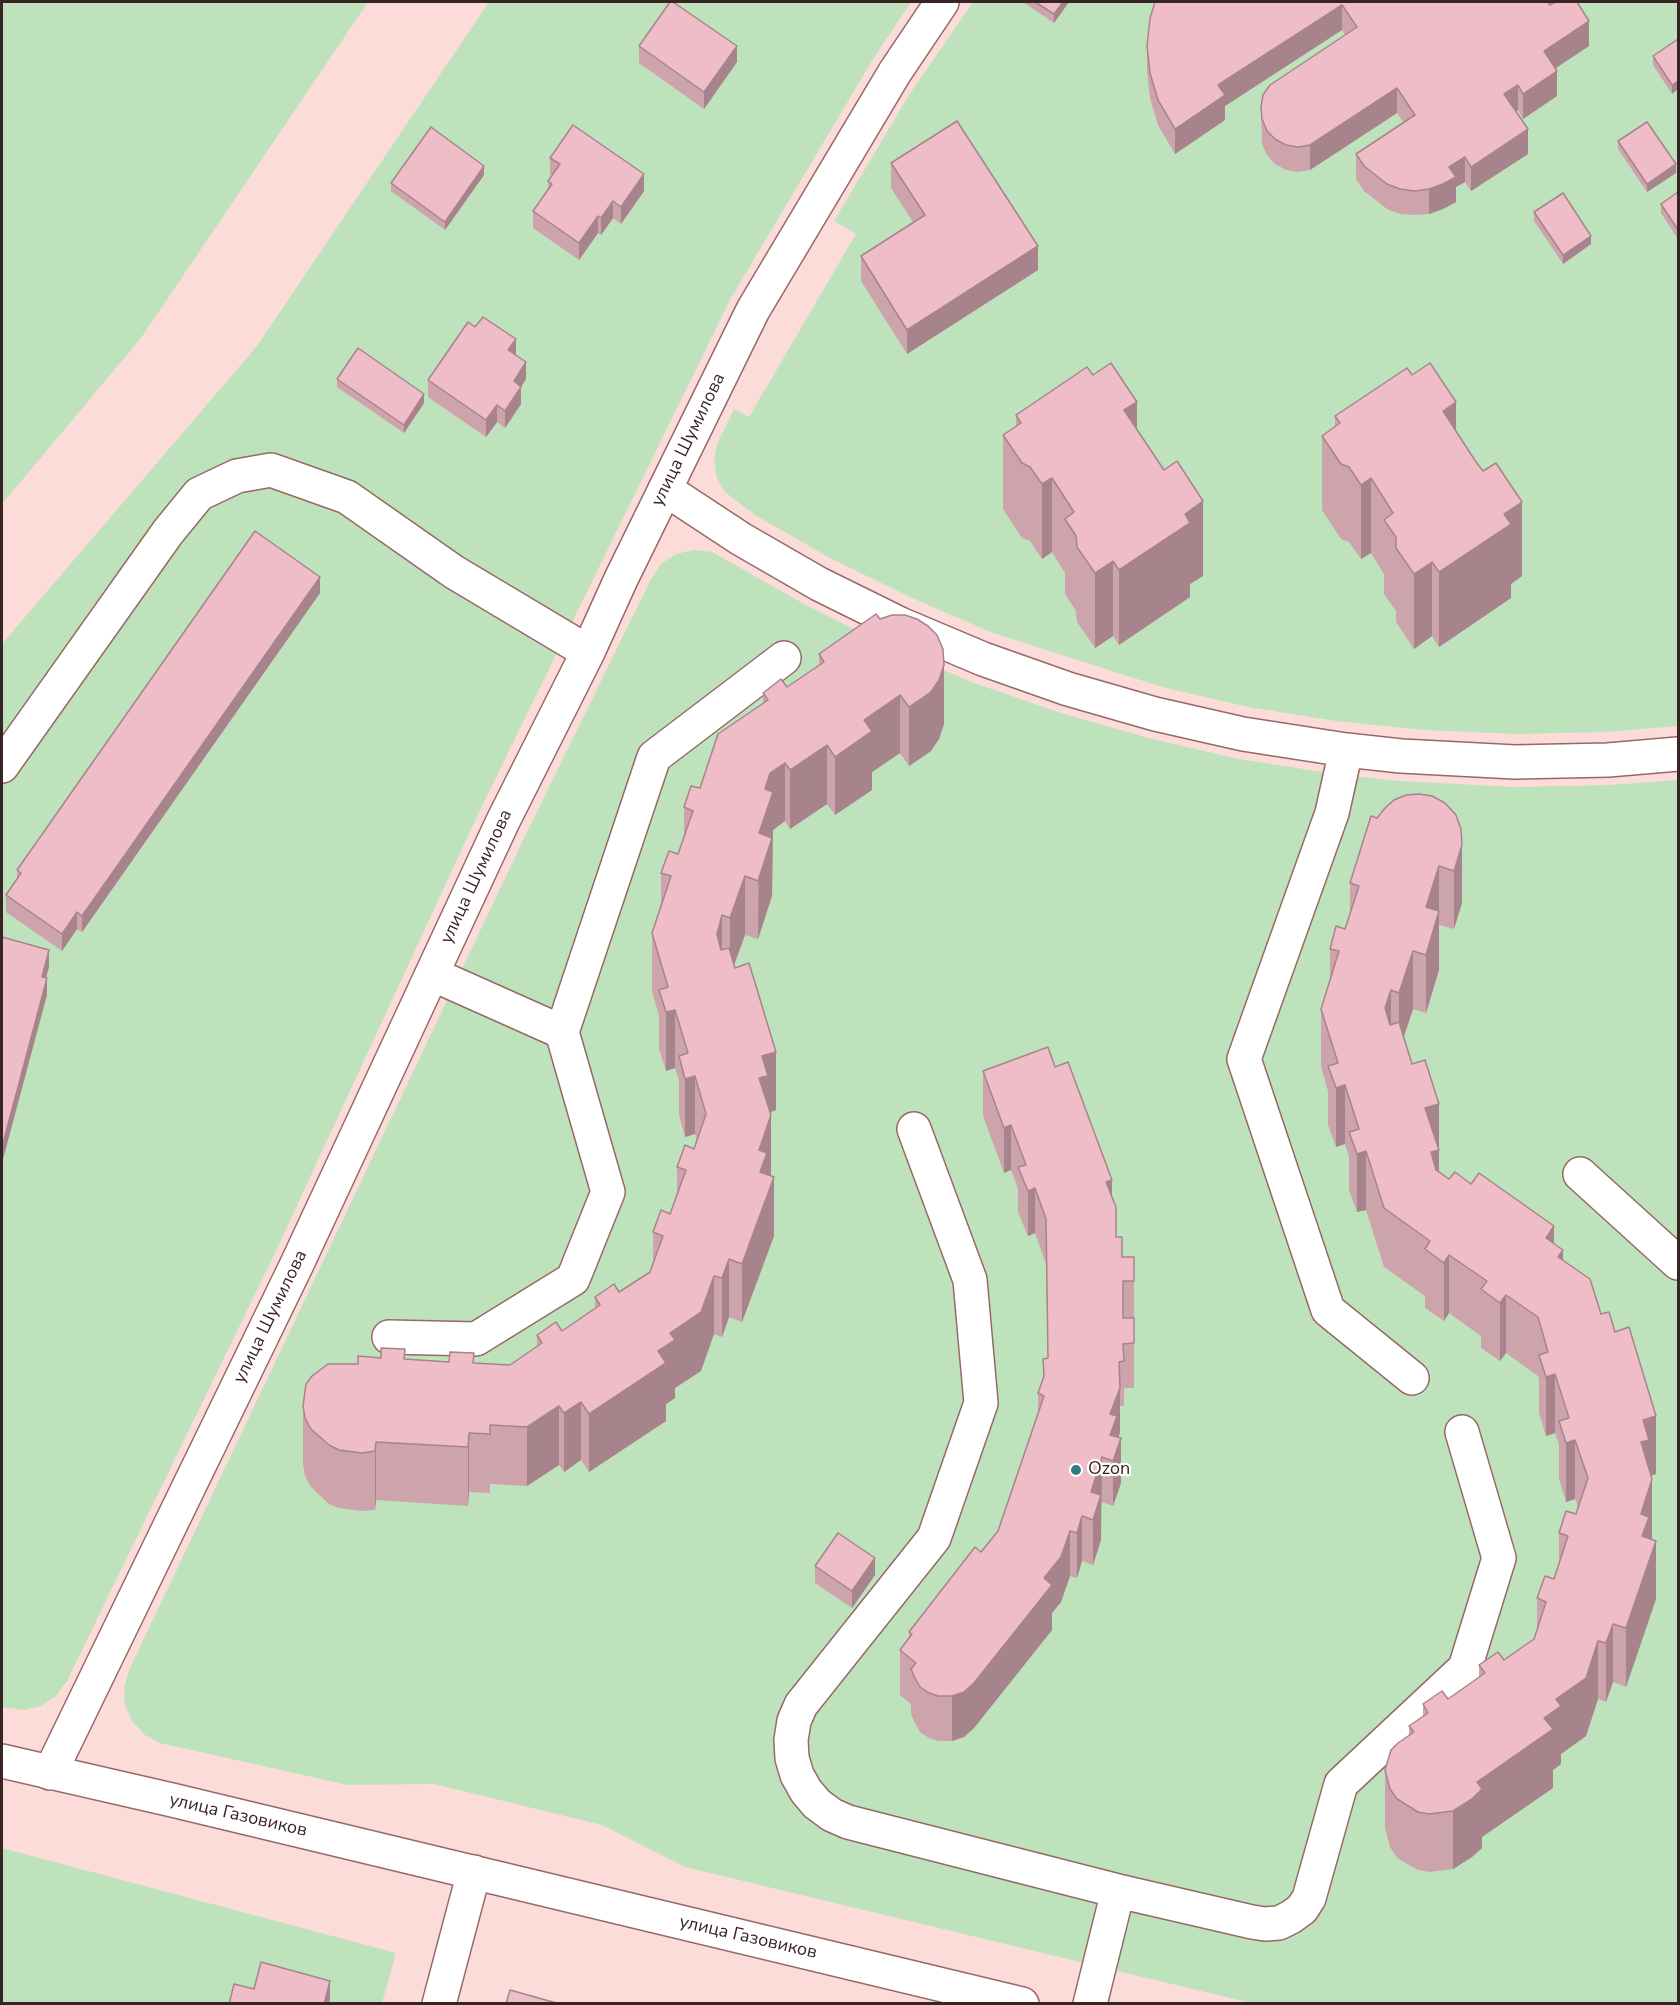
<!DOCTYPE html>
<meta charset="utf-8">
<style>
body{margin:0}
#map{position:relative;width:1680px;height:2005px;overflow:hidden;background:#fbdcd9;font-family:"Nunito Sans",sans-serif}
canvas{display:block}
.frame{position:absolute;inset:0;border:3px solid #382523;pointer-events:none}
</style>
<div id="map">
<canvas width="1680" height="2005"></canvas>
<div class="frame"></div>
</div>
<script>
const c = document.querySelector('canvas').getContext('2d');
c.lineJoin = 'round';
function fill(path, color) { c.fillStyle = color; c.fill(path, 'evenodd'); }
const poly = rows => new Path2D(rows.map(r => 'M' + r).join(''));
function trace(path, color, width, dash) { c.strokeStyle = color; c.lineWidth = width; c.lineCap = dash ? 'butt' : 'round'; c.setLineDash(dash || []); c.stroke(path); }
function write(font, color, halo, rows, align = 'center') {
  c.font = font + ' "Nunito Sans",sans-serif'; c.lineWidth = 4.5; c.setLineDash([]); c.textBaseline = 'middle'; c.strokeStyle = halo; c.fillStyle = color; for (const [text, x, y, turn = 0] of rows) {
    c.save(); c.translate(x, y); c.rotate((+turn || 0) * Math.PI / 180); c.textAlign = isNaN(turn) ? turn : align; if (halo) c.strokeText(text, 0, 0); c.fillText(text, 0, 0); c.restore();
  }
}
fill(poly([
 [2,2,368,2,141,338,2,504],
 [489,2,911,2,873,59,731,298,480,810,275,1253,67,1681,56,1696,41,1706,24,1710,2,1707,2,644,257,346],
 [973,2,1678,2,1678,726,1607,732,1516,734,1424,730,1336,721,1248,707,1162,687,993,633,912,598,832,559,755,515,725,492,717,478,714,461,717,444,734,409,749,417,856,234,834,221,909,95],
 [694,550,712,552,808,606,890,647,974,683,1061,713,1149,738,1238,759,1343,775,1399,781,1515,787,1609,785,1678,780,1678,2003,1251,2003,685,1867,602,1825,434,1784,348,1785,160,1743,145,1735,132,1721,125,1705,124,1687,129,1670,527,832,651,579,661,564,676,554],
 [2,1848,396,1953,382,2003,2,2003]
]), '#bee3bc');
const minor = poly([
 [665,489,741,539,819,584,900,624,983,659,1068,689,1155,714,1243,734,1346,750,1401,756,1515,762,1608,760,1678,754],
 [1346,750,1332,813,1244,1059,1328,1310,1412,1378],
 [2,766,168,532,199,494,237,476,271,470,347,497,454,572,588,652],
 [432,974,562,1032],
 [914,1129,970,1280,981,1403,934,1538,801,1705,794,1721,791,1740,792,1758,797,1775,806,1791,817,1804,832,1815,848,1822,1118,1891,1252,1922,1265,1924,1279,1923,1291,1917,1302,1909,1309,1898,1341,1784,1465,1668,1499,1558,1462,1432],
 [1580,1174,1678,1263],
 [389,1337,476,1339,573,1279,608,1192,562,1032,654,757,784,658],
 [50,1773,297,1264,503,821,588,652,621,579,753,310,895,72,942,2],
 [439,2004,474,1872],
 [1090,2004,1118,1891]
]);
const tertiary = poly([
 [2,1761,172,1800,1022,2004]
]);
trace(minor, '#966966', 36);
trace(tertiary, '#966966', 36);
trace(minor, '#fff', 33);
trace(tertiary, '#fff', 33);
fill(poly([
 [1023,2,1069,2,1054,23],
 [1155,2,1548,2,1548,3,1589,46,1555,68,1557,96,1523,119,1518,110,1516,111,1528,154,1471,191,1465,182,1456,187,1456,202,1443,209,1429,214,1415,215,1400,214,1387,209,1364,191,1356,179,1356,154,1403,122,1397,113,1310,170,1298,172,1286,170,1275,164,1267,155,1262,144,1261,107,1345,35,1342,30,1225,106,1225,120,1175,154,1158,125,1150,98,1147,71,1147,46],
 [1678,39,1672,94,1653,65,1653,56],
 [639,46,737,62,704,109,639,63],
 [1618,141,1676,173,1647,192,1618,149],
 [550,158,644,191,621,224,613,218,601,235,598,233,579,260,533,228,533,211,548,189,548,181,552,176,550,174],
 [891,163,1038,270,907,354,861,281,861,256,913,222,891,188],
 [484,175,445,230,391,191,391,183],
 [1678,192,1678,239,1661,213,1661,204],
 [1534,212,1591,244,1563,264,1534,221],
 [516,355,526,379,521,387,521,404,505,428,497,422,486,437,428,397,428,380],
 [1412,375,1456,431,1522,576,1511,584,1511,598,1439,647,1432,636,1414,649,1396,622,1396,611,1384,594,1384,574,1371,553,1361,559,1349,542,1341,539,1322,510,1322,436,1335,427,1335,416],
 [337,379,424,403,404,433,337,387],
 [1016,415,1137,430,1203,576,1190,584,1190,597,1119,645,1113,636,1095,648,1077,622,1076,611,1065,594,1065,573,1052,552,1042,559,1030,541,1022,538,1003,509,1003,435,1016,426],
 [320,593,82,932,77,929,62,951,6,912,6,895,17,880,17,870],
 [876,614,944,724,939,739,931,751,909,766,900,753,872,772,872,790,835,815,827,804,790,829,785,821,773,830,772,896,758,939,745,935,734,965,776,1110,770,1112,770,1176,774,1236,742,1322,729,1317,722,1337,714,1334,701,1371,675,1388,675,1398,666,1404,666,1421,589,1472,581,1460,564,1472,559,1465,527,1486,490,1484,490,1493,469,1492,468,1506,376,1500,375,1510,362,1511,339,1508,329,1504,311,1487,305,1476,303,1464,303,1406,358,1364,405,1359,510,1365,537,1347,537,1335,562,1331,595,1309,595,1297,619,1292,650,1272,653,1262,653,1232,670,1214,677,1195,677,1167,694,1149,697,1140,695,1134,685,1137,679,1115,679,1080,675,1068,666,1071,659,1049,659,1016,652,991,652,933,661,904,661,873,678,854,684,838,684,807,700,788,763,704,763,693,787,687,819,665,819,654],
 [1445,803,1462,903,1454,929,1439,925,1439,970,1426,1013,1413,1009,1404,1037,1412,1064,1439,1104,1439,1172,1554,1244,1563,1260,1601,1314,1656,1474,1651,1476,1651,1539,1656,1599,1626,1687,1613,1682,1606,1702,1598,1699,1586,1736,1561,1754,1561,1764,1553,1770,1553,1788,1482,1837,1482,1848,1472,1857,1453,1869,1429,1872,1418,1870,1397,1858,1390,1847,1385,1828,1385,1770,1409,1735,1409,1726,1423,1717,1423,1704,1448,1699,1479,1677,1479,1665,1504,1660,1534,1639,1537,1630,1537,1598,1554,1579,1559,1564,1559,1533,1576,1514,1578,1507,1575,1499,1566,1502,1559,1479,1559,1445,1555,1433,1546,1436,1539,1413,1539,1379,1538,1376,1506,1353,1500,1361,1481,1348,1481,1336,1449,1313,1444,1321,1425,1308,1425,1296,1384,1267,1366,1210,1357,1212,1349,1190,1349,1157,1345,1144,1336,1147,1328,1125,1328,1091,1321,1067,1321,1009,1330,980,1330,949,1345,929,1350,916,1350,883,1377,818],
 [1055,1067,1112,1199,1116,1237,1122,1257,1134,1257,1134,1388,1124,1388,1124,1406,1120,1406,1120,1433,1118,1437,1121,1483,1113,1506,1102,1502,1101,1505,1101,1540,1093,1565,1082,1561,1077,1578,1070,1576,1061,1602,1052,1613,1052,1630,974,1728,964,1737,952,1741,938,1741,929,1738,920,1732,915,1723,911,1714,911,1704,900,1695,900,1650,909,1638,909,1632,981,1552,998,1531,1038,1414,1038,1393,1043,1378,1043,1359,1048,1358,1046,1264,1035,1233,1028,1236,1018,1212,1018,1189,1011,1170,1004,1173,983,1116,983,1071],
 [815,1566,875,1575,852,1608,815,1583]
]), '#cda3ac');
fill(poly([
 [1063,2,1069,2,1054,23,1054,14],
 [1342,5,1342,30,1225,106,1225,120,1175,154,1175,129,1218,85],
 [1589,21,1589,46,1544,76,1544,51],
 [737,46,737,62,704,109,704,92],
 [1557,71,1557,96,1523,119,1523,94],
 [1678,81,1678,89,1672,94,1672,85],
 [1518,85,1518,110,1504,119,1504,94],
 [1397,88,1397,113,1310,170,1310,145],
 [1528,129,1528,154,1471,191,1471,167],
 [1465,157,1465,182,1456,187,1456,202,1443,209,1429,214,1429,189,1449,167],
 [1676,164,1676,173,1647,192,1647,184],
 [484,166,484,175,445,230,445,222],
 [644,174,644,191,621,224,621,207],
 [613,201,613,218,601,235,601,218],
 [598,216,598,233,579,260,579,243],
 [1591,236,1591,244,1563,264,1563,255],
 [1038,246,1038,270,907,354,907,330],
 [516,339,516,356,508,350],
 [526,362,526,379,514,398,514,381],
 [521,387,521,404,505,428,505,411],
 [424,394,424,403,404,433,404,425],
 [1137,402,1137,476,1124,410],
 [1456,402,1456,477,1443,411],
 [497,405,497,422,486,437,486,420],
 [1052,478,1052,552,1042,559,1042,484],
 [1371,478,1371,553,1361,559,1361,485],
 [1203,501,1203,576,1190,584,1190,597,1119,645,1119,570,1185,514],
 [1522,502,1522,576,1511,584,1511,598,1439,647,1439,572,1504,514],
 [1113,561,1113,636,1095,648,1095,573],
 [1432,562,1432,636,1414,649,1414,574],
 [320,577,320,593,82,932,82,916],
 [944,665,944,724,939,739,931,751,909,766,909,707],
 [900,695,900,753,872,772,872,790,835,815,835,757,864,720],
 [827,745,827,804,790,829,790,770],
 [785,763,785,821,773,830,772,896,758,939,759,833,765,789,770,773],
 [1462,845,1462,903,1454,929,1454,871],
 [1439,866,1439,970,1426,1013,1426,907],
 [745,876,745,935,730,976,730,918],
 [77,912,77,929,62,951,62,934],
 [722,915,722,974,717,934],
 [49,950,49,967,42,993,42,977],
 [1413,951,1413,1009,1399,1051,1399,993],
 [47,978,47,995,2,1163,2,1147],
 [1391,990,1391,1048,1385,1008],
 [675,1010,675,1068,666,1071,666,1012],
 [776,1052,776,1110,768,1113,771,1115,771,1174,767,1185,774,1177,774,1236,742,1322,742,1264,759,1078,762,1056],
 [695,1076,695,1134,685,1137,685,1079],
 [1345,1085,1345,1144,1336,1147,1336,1088],
 [1439,1104,1439,1208,1431,1211,1425,1108],
 [1011,1125,1011,1170,1004,1173,1004,1128],
 [1366,1151,1366,1210,1357,1212,1357,1154],
 [1112,1180,1112,1224,1106,1182],
 [1035,1188,1035,1233,1028,1236,1028,1191],
 [1554,1226,1554,1284,1546,1238],
 [1563,1250,1563,1308,1558,1257],
 [1449,1255,1449,1313,1444,1321,1444,1263],
 [729,1259,729,1317,722,1337,722,1278],
 [714,1276,714,1334,701,1371,675,1388,675,1398,666,1404,666,1421,589,1472,589,1414,658,1351,670,1333],
 [1506,1295,1506,1353,1500,1361,1500,1303],
 [1555,1374,1555,1433,1546,1436,1546,1377],
 [1120,1388,1120,1433,1117,1440,1121,1438,1121,1483,1113,1506,1113,1461,1110,1460,1110,1414],
 [581,1402,581,1460,564,1472,564,1413],
 [559,1406,559,1465,527,1486,527,1427],
 [1656,1416,1656,1474,1649,1476,1652,1479,1652,1538,1649,1547,1656,1541,1656,1599,1626,1687,1626,1628,1641,1573,1641,1442,1643,1420],
 [469,1433,469,1492,468,1506,468,1447],
 [1575,1440,1575,1499,1566,1502,1566,1443],
 [376,1442,376,1500,375,1510,375,1451],
 [1102,1457,1101,1540,1093,1565,1093,1520,1091,1492],
 [1082,1516,1082,1561,1077,1578,1077,1533],
 [1070,1531,1070,1576,1061,1602,1052,1613,1052,1630,974,1728,964,1737,952,1741,952,1696,1044,1578],
 [875,1558,875,1575,852,1608,852,1591],
 [1613,1624,1613,1682,1606,1702,1606,1643],
 [1598,1641,1598,1699,1586,1736,1561,1754,1561,1764,1553,1770,1553,1788,1482,1837,1482,1848,1472,1857,1453,1869,1453,1811,1477,1782,1544,1718,1556,1699],
 [330,1981,330,1998,329,2004,324,2004]
]), '#a7848c');
const building = poly([
 [670,2,673,2,737,46,704,92,639,46,670,2],
 [1035,2,1063,2,1054,14,1035,2],
 [1155,2,1548,2,1550,5,1555,2,1577,2,1589,21,1544,51,1557,71,1523,94,1518,85,1504,94,1528,129,1471,167,1465,157,1449,167,1456,177,1443,184,1429,189,1415,191,1400,189,1387,184,1364,166,1356,154,1415,115,1397,88,1310,145,1298,147,1286,145,1275,139,1267,131,1262,119,1261,107,1263,95,1270,85,1357,27,1342,5,1218,85,1225,95,1175,129,1158,100,1150,73,1147,46,1150,18,1155,2],
 [1678,39,1678,81,1672,85,1653,56,1678,39],
 [957,121,1038,246,907,330,861,256,925,215,891,163,957,121],
 [1647,122,1676,164,1647,184,1618,141,1647,122],
 [573,125,644,174,621,207,613,201,601,218,598,216,579,243,533,211,552,184,548,181,560,164,550,158,573,125],
 [431,127,484,166,445,222,391,183,431,127],
 [1678,192,1678,230,1661,204,1678,192],
 [1563,193,1591,236,1563,255,1534,212,1563,193],
 [483,317,516,339,508,350,526,362,514,381,521,387,505,411,497,405,486,420,428,380,468,322,475,327,483,317],
 [358,348,424,394,404,425,337,379,358,348],
 [1111,363,1137,402,1124,410,1164,470,1177,461,1203,501,1185,514,1190,523,1119,570,1113,561,1095,573,1077,547,1076,536,1065,519,1074,512,1052,478,1042,484,1030,467,1022,463,1003,435,1021,423,1016,415,1087,367,1093,375,1111,363],
 [1430,363,1456,402,1443,411,1476,462,1483,471,1496,463,1522,502,1504,514,1511,524,1439,572,1432,562,1414,574,1396,548,1396,537,1384,520,1393,513,1371,478,1361,485,1349,467,1341,464,1322,436,1340,423,1335,416,1407,368,1412,375,1430,363],
 [255,531,320,577,82,916,77,912,62,934,6,895,21,873,17,870,255,531],
 [876,614,880,619,892,615,905,615,917,619,928,626,937,635,943,649,944,665,939,680,931,692,909,707,900,695,864,720,872,731,835,757,827,745,790,770,785,763,770,773,765,789,773,792,759,833,772,838,758,881,745,876,730,918,722,915,717,934,721,950,729,948,735,968,749,963,776,1052,762,1056,768,1076,759,1078,771,1115,759,1150,767,1153,760,1172,774,1177,742,1264,729,1259,722,1278,714,1276,701,1312,670,1333,675,1340,658,1351,666,1363,589,1414,581,1402,564,1413,559,1406,527,1427,490,1425,490,1434,469,1433,468,1447,376,1442,375,1451,362,1453,339,1450,329,1445,311,1429,305,1418,303,1406,306,1384,312,1376,328,1364,358,1364,358,1356,381,1358,381,1348,405,1349,404,1359,449,1362,450,1352,474,1353,473,1363,510,1365,542,1343,537,1335,556,1322,562,1331,600,1305,595,1297,614,1284,619,1292,650,1272,663,1236,653,1232,661,1210,670,1214,686,1170,677,1167,685,1145,694,1149,706,1114,695,1076,685,1079,679,1056,688,1053,675,1010,666,1012,659,990,668,987,652,933,671,876,661,873,669,851,678,854,693,811,684,807,691,786,700,788,718,734,768,700,763,693,781,679,787,687,824,662,819,654,876,614],
 [1419,794,1432,796,1445,803,1456,815,1461,829,1462,845,1454,871,1439,866,1426,907,1439,911,1426,955,1413,951,1399,993,1391,990,1385,1008,1390,1025,1399,1022,1412,1064,1425,1060,1439,1104,1425,1108,1439,1150,1431,1152,1436,1170,1449,1179,1455,1172,1471,1184,1479,1173,1554,1226,1546,1238,1563,1250,1558,1257,1590,1279,1601,1314,1609,1312,1615,1332,1629,1327,1656,1416,1643,1420,1649,1440,1641,1442,1652,1479,1641,1514,1649,1517,1642,1536,1656,1541,1626,1628,1613,1624,1606,1643,1598,1641,1586,1678,1556,1699,1561,1706,1544,1718,1553,1729,1477,1782,1482,1789,1472,1799,1453,1811,1429,1814,1418,1812,1397,1799,1390,1789,1385,1770,1391,1750,1398,1743,1414,1732,1409,1726,1428,1713,1423,1704,1442,1691,1448,1699,1485,1673,1479,1665,1498,1652,1504,1660,1534,1639,1546,1602,1537,1598,1545,1576,1554,1579,1568,1536,1559,1533,1566,1511,1576,1514,1588,1478,1575,1440,1566,1443,1559,1421,1569,1418,1555,1374,1546,1377,1539,1355,1548,1352,1538,1317,1506,1295,1500,1303,1481,1289,1487,1281,1449,1255,1444,1263,1425,1249,1430,1241,1384,1208,1366,1151,1357,1154,1349,1132,1359,1129,1345,1085,1336,1088,1328,1066,1338,1063,1321,1009,1339,951,1330,949,1336,926,1345,929,1359,886,1350,883,1371,816,1377,818,1385,808,1394,800,1406,795,1419,794],
 [2,937,49,950,42,977,47,978,2,1147,2,937],
 [1048,1047,1055,1067,1068,1062,1112,1180,1106,1182,1116,1207,1116,1237,1122,1237,1122,1257,1134,1257,1134,1281,1123,1281,1123,1318,1134,1318,1134,1343,1123,1344,1124,1361,1119,1362,1120,1388,1110,1414,1117,1416,1110,1435,1121,1438,1113,1461,1102,1457,1091,1492,1101,1495,1093,1520,1082,1516,1077,1533,1070,1531,1061,1557,1044,1578,1052,1585,974,1683,964,1692,952,1696,938,1696,929,1693,920,1687,915,1678,911,1669,916,1663,900,1650,912,1634,909,1632,975,1547,981,1552,998,1531,1044,1396,1038,1393,1044,1376,1043,1359,1048,1358,1046,1219,1035,1188,1028,1191,1018,1167,1026,1165,1011,1125,1004,1128,983,1071,1048,1047],
 [838,1533,875,1558,852,1591,815,1566,838,1533],
 [261,1962,330,1981,324,2004,229,2004,234,1984,254,1989,261,1962],
 [510,1990,560,2004,506,2004,510,1990]
]);
fill(building, '#eebdc8');
trace(building, '#a7848c', 1.5);
for (const [x, y, r, color] of [
 [1076,1470,6,"#347c83"]
]) { const dot = new Path2D(); dot.arc(x, y, r, 0, 2 * Math.PI); c.fillStyle = color; c.fill(dot); trace(dot, '#fff', 2); }
write('18px', '#382523', '#fff', [
 ["улица Шумилова",689,440,-64],
 ["улица Шумилова",477,877,-65],
 ["улица Шумилова",271,1317,-64],
 ["улица Газовиков",238,1816,13],
 ["улица Газовиков",748,1938,13]
]);
write('18px', '#382523', '#fff', [
 ["Ozon",1088,1470]
], 'left');
</script>
